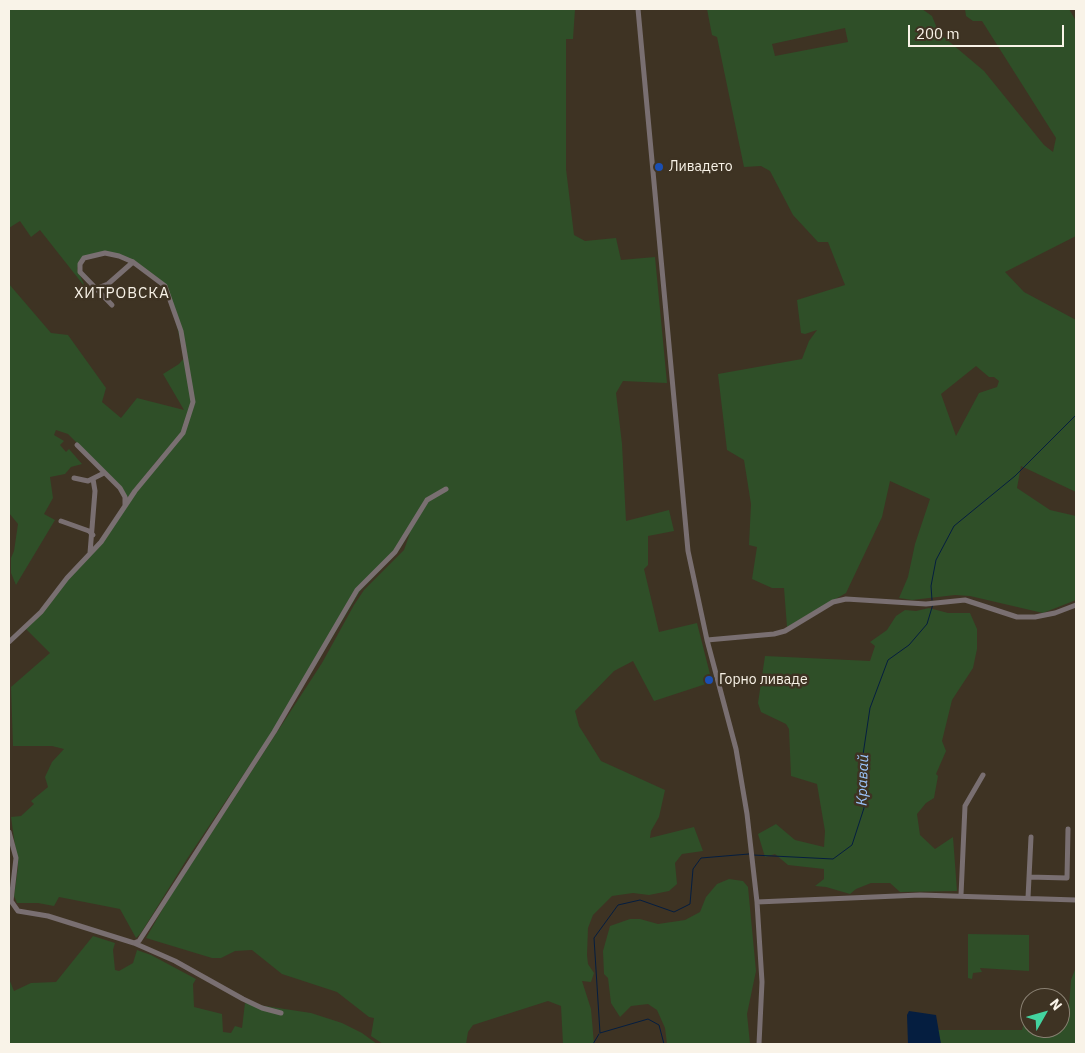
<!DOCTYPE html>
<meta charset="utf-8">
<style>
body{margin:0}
#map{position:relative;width:1085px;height:1053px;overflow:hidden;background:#3e3323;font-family:"IBM Plex Sans",sans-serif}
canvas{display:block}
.frame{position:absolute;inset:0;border:10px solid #f9f3e8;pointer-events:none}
.north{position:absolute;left:1020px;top:988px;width:50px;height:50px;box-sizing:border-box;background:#3e3323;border:1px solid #898072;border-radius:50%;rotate:52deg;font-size:14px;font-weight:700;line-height:20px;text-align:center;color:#f9f3e8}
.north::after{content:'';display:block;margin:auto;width:18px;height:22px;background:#43d4a0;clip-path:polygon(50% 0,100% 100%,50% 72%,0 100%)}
.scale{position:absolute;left:908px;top:25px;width:156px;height:22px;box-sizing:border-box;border:2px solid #f9f3e8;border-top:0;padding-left:6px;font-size:15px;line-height:18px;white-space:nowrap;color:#f9f3e8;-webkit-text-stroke:4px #3e3323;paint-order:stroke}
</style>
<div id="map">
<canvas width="1085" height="1053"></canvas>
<div class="frame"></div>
<div class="north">N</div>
<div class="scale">200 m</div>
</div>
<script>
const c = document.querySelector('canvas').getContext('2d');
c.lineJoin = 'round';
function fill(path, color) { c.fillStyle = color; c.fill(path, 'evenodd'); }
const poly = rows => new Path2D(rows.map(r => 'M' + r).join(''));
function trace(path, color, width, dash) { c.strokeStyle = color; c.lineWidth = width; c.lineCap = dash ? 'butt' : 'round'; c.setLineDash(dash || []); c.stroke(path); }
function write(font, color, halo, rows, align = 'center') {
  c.font = font + ' "IBM Plex Sans",sans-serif'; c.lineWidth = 5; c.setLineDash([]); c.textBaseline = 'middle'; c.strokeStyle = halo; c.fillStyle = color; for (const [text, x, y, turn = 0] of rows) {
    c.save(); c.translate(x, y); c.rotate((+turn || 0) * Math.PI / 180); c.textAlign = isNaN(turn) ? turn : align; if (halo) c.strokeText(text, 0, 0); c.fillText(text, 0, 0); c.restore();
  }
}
fill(poly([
 [9,9,575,9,573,39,566,39,566,169,574,235,585,241,616,238,621,260,655,257,667,383,623,381,616,393,622,444,626,521,669,510,674,531,648,536,648,565,644,569,659,632,697,623,712,682,654,701,633,661,614,671,575,711,579,726,601,761,665,790,659,817,651,831,650,838,694,827,703,851,682,854,675,863,677,884,669,891,649,895,633,893,612,896,593,915,588,928,587,955,588,964,594,973,591,982,582,981,591,1009,594,1044,563,1044,561,1006,548,1001,473,1025,468,1032,466,1044,383,1044,371,1036,374,1018,369,1017,337,992,282,974,252,950,235,951,221,958,212,958,146,938,169,898,322,663,354,605,364,590,404,550,410,533,397,553,360,591,306,681,187,859,141,933,136,938,120,909,59,897,54,906,38,903,17,903,14,896,18,867,11,817,21,816,34,804,31,801,48,787,45,777,52,762,64,749,52,746,13,746,11,687,50,653,26,629,61,585,96,548,162,454,126,500,122,488,68,434,56,430,54,435,64,441,60,445,66,452,69,449,82,464,71,467,65,474,50,477,53,498,44,514,55,520,16,585,11,573,11,558,14,551,18,524,9,513,9,284,51,333,68,335,106,388,102,402,121,418,137,398,184,410,163,374,179,364,184,358,170,294,142,267,111,253,88,256,77,268,85,287,40,230,31,237,20,221,9,228],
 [707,9,922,9,932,16,939,33,984,71,1044,145,1053,152,1056,138,982,21,973,21,966,16,965,9,1069,9,1076,21,1076,236,1005,272,1024,292,1076,320,1076,492,1021,466,1017,488,1050,510,1076,516,1076,600,1043,613,970,596,955,595,912,600,899,598,908,577,915,544,930,499,890,481,882,517,846,593,787,627,784,588,772,588,752,579,757,547,749,545,751,504,744,460,727,450,718,374,802,359,809,341,817,330,805,334,801,333,797,300,845,285,828,242,818,242,793,215,770,171,761,166,744,167,717,37,712,35],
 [845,28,848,42,775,56,772,44],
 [976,366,989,377,994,377,999,381,997,387,979,393,956,436,941,394],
 [929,608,948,613,970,613,977,629,977,649,973,668,952,700,942,741,946,751,936,774,938,776,934,798,926,803,917,814,920,835,935,849,953,837,957,891,900,892,890,883,871,883,856,889,850,894,826,887,815,886,824,879,824,869,788,865,775,854,765,857,758,834,776,824,795,840,824,847,825,831,817,784,791,776,789,729,786,724,761,712,758,703,765,656,870,661,875,646,870,642,887,630,896,616,905,610,916,611],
 [729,879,743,881,748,887,756,971,747,1014,750,1044,667,1044,665,1028,657,1010,648,1004,631,1006,620,1017,611,1003,608,978,604,974,603,951,610,926,630,919,640,919,658,924,685,920,700,912,706,897,717,884],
 [968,934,1029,935,1029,971,980,968,982,972,973,973,972,979,968,978],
 [93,936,115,943,113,950,115,970,119,971,133,963,137,950,151,955,196,979,193,984,194,1007,222,1014,223,1032,231,1033,235,1026,242,1028,245,1003,311,1013,342,1023,362,1033,377,1044,9,1044,9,979,14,991,31,983,56,982],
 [1076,967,1076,1044,941,1044,937,1030,1022,1030,1030,1000,1030,1028,1060,1028,1060,1005,1069,1006,1071,980]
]), '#2f4f28');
fill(poly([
 [909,1011,936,1015,941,1044,908,1044,907,1015]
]), '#051e40');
trace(poly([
 [932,600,931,586,936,560,954,526,1015,476,1076,415],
 [753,855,833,859,852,845,864,808,861,768,870,708,888,660,909,645,927,624,933,604],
 [593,1044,599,1034],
 [664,1044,659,1025,648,1019,600,1033,594,938,618,905,640,900,674,912,690,904,693,869,701,858,749,854]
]), '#051e40', 1);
trace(poly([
 [638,9,688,551,707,640,736,749,747,814,757,902,762,982,759,1044],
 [95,289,108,284,133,262],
 [77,445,120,488,125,497,125,505],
 [74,478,88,481,104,473],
 [61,521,89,531,93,535],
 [90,553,95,491,93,479],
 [707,640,774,634,785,631,833,602,846,599,926,604,965,600,1017,617,1035,617,1055,613,1076,605],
 [9,642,41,612,67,578,101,542,135,491,183,433,193,402,181,331,165,286,133,262,119,256,105,253,84,258,80,264,80,272,112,305],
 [9,832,16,858,11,901,18,911,48,916,134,943,175,961,243,999,262,1008,281,1013],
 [1029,877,1067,878,1068,829],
 [961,895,965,806,983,775],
 [1028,898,1031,837],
 [757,902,920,895,1076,900],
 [134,943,139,941,274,732,357,590,395,552,427,500,446,489]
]), '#796f71', 5);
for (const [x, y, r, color] of [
 [659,167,5,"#1a4fb4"],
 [709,680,5,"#1a4fb4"]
]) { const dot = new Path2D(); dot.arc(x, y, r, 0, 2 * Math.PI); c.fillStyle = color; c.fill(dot); trace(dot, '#3e3323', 2); }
write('14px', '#f9f3e8', '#3e3323', [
 ["Ливадето",669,167],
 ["Горно ливаде",719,680]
], 'left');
c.letterSpacing = '1px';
write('15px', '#f9f3e8', '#3e3323', [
 ["ХИТРОВСКА",122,294]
]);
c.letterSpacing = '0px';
write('italic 15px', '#9bc3f9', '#3e3323', [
 ["Кравай",863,780,-88]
]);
</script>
